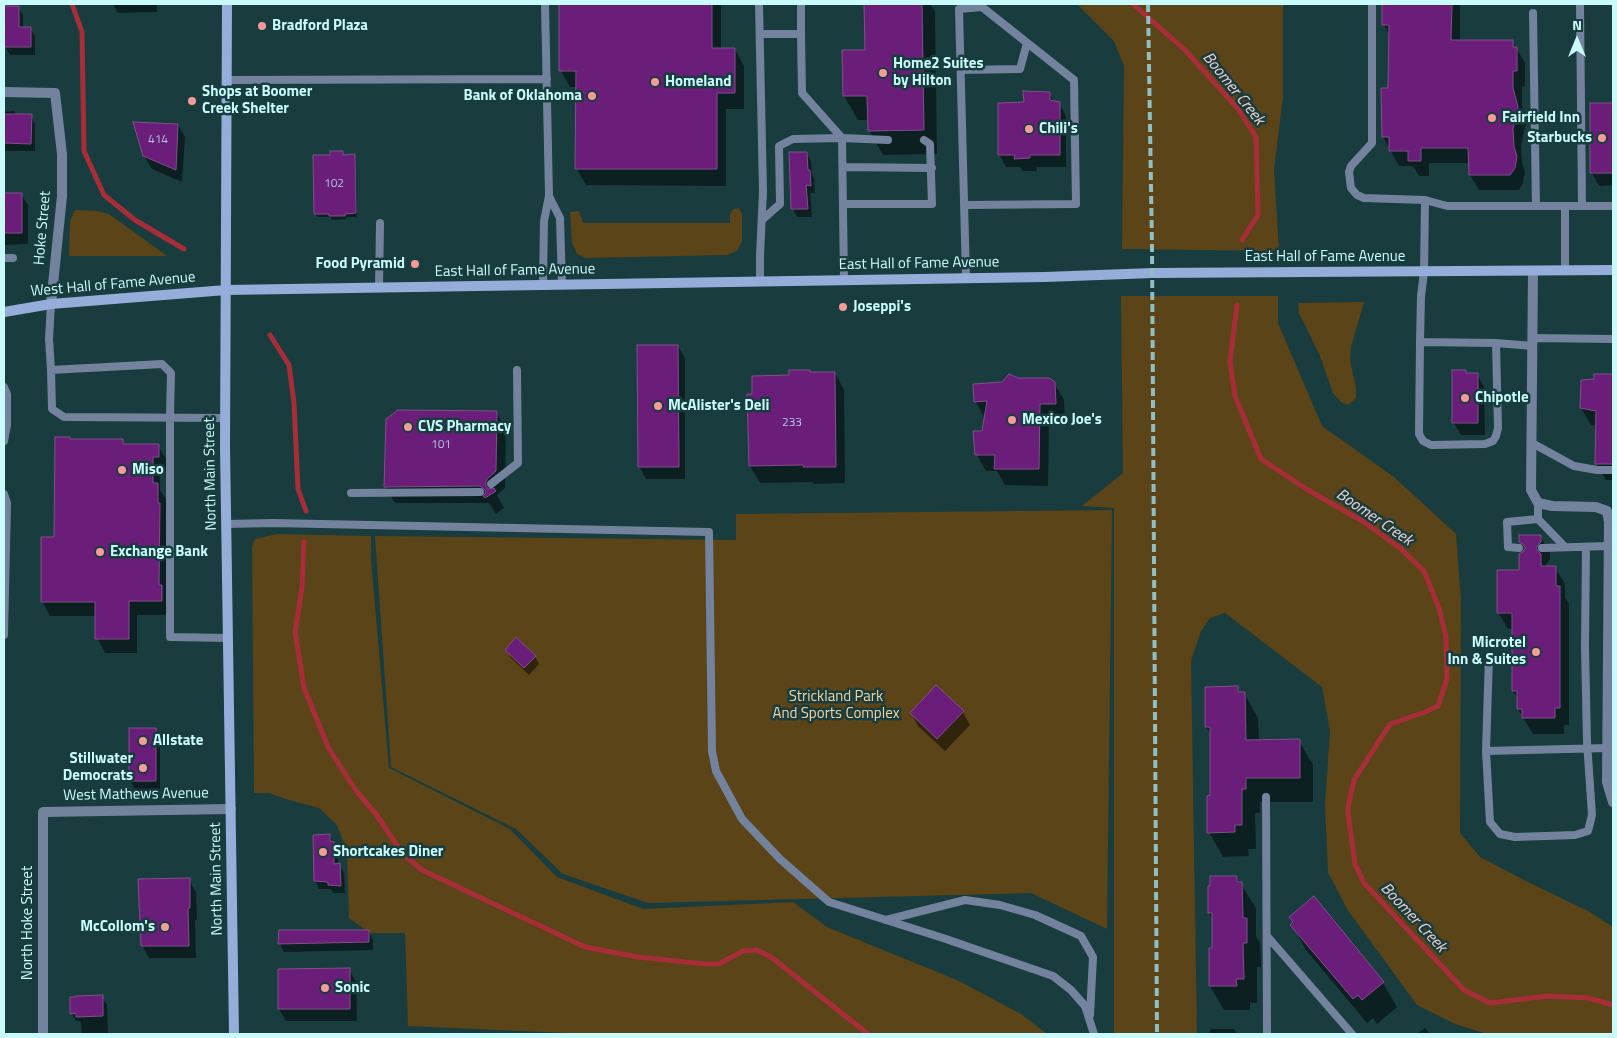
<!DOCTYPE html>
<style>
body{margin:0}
#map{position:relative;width:1617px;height:1038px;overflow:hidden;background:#193c3e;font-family:"Titillium Web",sans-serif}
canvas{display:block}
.frame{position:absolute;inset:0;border:5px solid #c9fbfd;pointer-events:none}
.north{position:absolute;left:1552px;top:15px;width:50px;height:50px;-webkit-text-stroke:4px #193c3e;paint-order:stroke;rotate:0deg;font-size:14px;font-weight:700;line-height:20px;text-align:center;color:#c9fbfd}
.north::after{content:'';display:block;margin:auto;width:18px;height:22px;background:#c9fbfd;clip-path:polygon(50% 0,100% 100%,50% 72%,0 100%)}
</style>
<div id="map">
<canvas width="1617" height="1038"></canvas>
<div class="frame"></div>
<div class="north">N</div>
</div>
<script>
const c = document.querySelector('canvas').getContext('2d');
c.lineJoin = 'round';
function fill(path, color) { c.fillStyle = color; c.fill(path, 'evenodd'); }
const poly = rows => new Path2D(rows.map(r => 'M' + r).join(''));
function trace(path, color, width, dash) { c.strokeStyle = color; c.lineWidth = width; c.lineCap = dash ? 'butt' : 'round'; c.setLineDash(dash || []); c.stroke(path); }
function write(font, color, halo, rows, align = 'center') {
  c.font = font + ' "Titillium Web",sans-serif'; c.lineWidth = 5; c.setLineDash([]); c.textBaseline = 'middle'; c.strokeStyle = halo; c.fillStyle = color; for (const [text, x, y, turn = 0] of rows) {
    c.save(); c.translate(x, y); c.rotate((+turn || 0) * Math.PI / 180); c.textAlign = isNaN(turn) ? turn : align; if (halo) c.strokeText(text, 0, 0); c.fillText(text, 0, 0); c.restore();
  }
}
fill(poly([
 [1077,4,1283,4,1283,97,1274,169,1279,251,1122,249,1124,66,1114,41],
 [739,208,742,214,742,242,737,251,727,255,586,258,577,254,572,243,570,212,579,211,583,223,730,223,730,214,733,209],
 [75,210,97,211,109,214,167,256,69,256,70,221],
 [1121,296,1278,296,1278,323,1322,426,1394,477,1456,534,1461,600,1460,833,1480,857,1528,882,1588,911,1613,927,1613,1034,1487,1034,1455,1024,1417,1005,1347,909,1328,872,1325,806,1330,731,1322,687,1225,613,1210,618,1201,631,1191,661,1197,1034,1114,1034,1114,508,1082,506,1123,473],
 [1364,302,1351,347,1350,360,1356,388,1356,398,1348,405,1341,402,1333,393,1320,356,1299,313,1298,303],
 [1112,510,1107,929,1031,893,648,903,563,874,516,829,391,767,375,536,736,540,736,514],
 [277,534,371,536,371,559,389,768,510,829,557,877,643,909,793,902,827,927,959,981,1021,1014,1047,1034,591,1034,408,1026,405,933,370,933,349,918,347,851,337,825,319,808,289,800,269,793,254,793,252,547,255,539]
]), '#5b4417');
fill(poly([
 [113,4,157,4,157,12,118,13],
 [561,4,721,4,721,49,735,49,744,66,744,109,726,109,726,186,586,185,577,169,577,87,570,87,561,71],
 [866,4,930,4,935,12,937,154,883,155,869,130,869,120,858,120,844,96,866,51],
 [1384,4,1460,4,1460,41,1512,41,1525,63,1525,86,1522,87,1522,105,1526,123,1521,145,1522,163,1525,172,1523,183,1519,190,1479,190,1470,175,1470,163,1429,163,1429,176,1419,176,1413,166,1399,166,1383,137,1390,89,1390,36,1384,25],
 [4,7,18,7,23,15,23,28,30,28,35,36,35,55,10,55,5,46,5,37,4,37],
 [1049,93,1054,102,1059,103,1066,116,1066,167,1036,167,1037,171,1023,171,1020,167,1006,167,999,154,1025,103],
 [1591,104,1613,104,1613,185,1599,186,1592,173],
 [14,111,17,115,31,116,35,124,35,151,5,151,4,149,4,112],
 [178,125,185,137,182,182,152,169,144,156],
 [343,153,345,156,354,156,356,159,357,217,346,217,346,219,332,220,331,217,318,217,315,214],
 [807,153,811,162,812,175,814,179,815,193,810,193,812,217,797,217,793,209],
 [4,194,21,194,28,205,28,244,4,245],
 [678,346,685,358,685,479,646,479,639,466],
 [810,371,811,374,835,373,844,390,845,483,814,484,812,482,760,483,750,466,754,395,790,376],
 [1465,371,1467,374,1477,374,1484,387,1485,435,1461,435,1454,423],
 [1595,375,1613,375,1613,480,1606,480,1596,464,1597,426,1591,425,1581,408,1596,380],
 [1018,379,1054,383,1064,400,1065,420,1049,420,1048,486,1005,485,997,471,986,471,977,455,985,418,975,401,1003,384],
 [496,412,506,429,505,488,497,495,504,508,496,514,489,503,395,503,386,487],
 [122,440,125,445,158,445,166,459,167,471,160,471,160,490,166,499,166,516,168,519,169,615,137,615,137,653,105,653,97,638,97,616,50,616,42,601,55,538,71,441],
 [1540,536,1550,553,1550,559,1546,564,1548,568,1555,568,1565,584,1565,597,1569,604,1569,725,1564,725,1564,734,1533,734,1518,709,1518,699,1513,691,1513,629,1508,629,1498,612,1520,571,1525,551,1520,542],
 [506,650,535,656,539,664,529,675,511,658],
 [1237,688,1240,693,1244,693,1258,718,1259,741,1299,741,1313,765,1313,802,1260,802,1260,813,1255,813,1256,849,1248,849,1249,856,1223,857,1209,832,1211,796,1211,735,1206,727],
 [963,712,970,725,945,751,918,726,911,713],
 [130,729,155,729,160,737,160,789,135,789,130,781],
 [329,835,338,851,338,865,339,865,344,873,345,893,333,893,331,889,319,889,315,881,314,836],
 [1236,877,1256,908,1256,936,1260,943,1261,967,1257,967,1257,1003,1250,1003,1250,1010,1224,1010,1210,986,1214,949,1213,920,1209,913,1209,887],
 [189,880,196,892,197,920,195,920,196,958,149,958,142,945],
 [1314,898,1383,983,1397,1007,1377,1024,1373,1018,1367,1023,1306,950,1292,925,1294,923,1290,917],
 [369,932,373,940,373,950,284,952,280,944],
 [349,969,356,982,357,1021,286,1021,279,1009],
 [102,997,107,1005,108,1034,82,1034,81,1023,80,1021,76,1021,72,1013],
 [1425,1028,1430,1034,1417,1034],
 [1210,1029,1234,1029,1237,1034,1210,1034],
 [1300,1033,1335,1033,1336,1034,1300,1034]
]), '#0007');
trace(poly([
 [72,4,82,32,84,151,104,195,135,220,184,249],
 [1133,4,1185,50,1238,109,1256,137,1258,215,1242,240],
 [1237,305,1230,362,1235,396,1261,459,1308,490,1364,522,1401,549,1424,571,1439,608,1446,637,1447,679,1438,706,1425,712,1390,724,1354,780,1348,807,1348,814,1355,864,1364,883,1464,990,1490,1003,1548,996,1588,998,1613,1005],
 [270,335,289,365,294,403,298,489,306,511],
 [304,542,302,588,295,632,304,688,329,749,357,792,376,814,402,853,422,870,585,947,638,957,705,964,719,964,743,951,757,950,771,957,868,1034]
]), '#a72e38', 5);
const building = poly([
 [559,4,712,4,712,48,735,48,735,93,717,93,717,169,575,169,576,71,559,71,559,4],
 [864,4,922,4,924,130,868,131,867,96,843,96,842,50,865,50,864,4],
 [1382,4,1452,4,1451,40,1513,40,1513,47,1517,47,1517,71,1513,71,1513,88,1518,107,1513,129,1514,147,1517,156,1515,168,1510,175,1469,175,1468,148,1421,148,1421,161,1408,161,1408,151,1389,151,1389,137,1382,137,1381,88,1388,88,1389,25,1382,25,1382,4],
 [4,6,19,6,19,27,31,27,31,47,4,47,4,6],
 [1023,91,1050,92,1050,100,1060,102,1060,155,1030,155,1030,158,1014,159,1015,155,998,155,998,103,1024,102,1023,91],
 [1590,103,1613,103,1613,173,1590,173,1590,103],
 [4,114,32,114,31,144,4,143,4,114],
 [133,122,178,124,176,170,143,156,133,122],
 [330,151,343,151,343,155,355,154,356,213,345,214,345,216,329,216,329,214,314,214,313,155,330,155,330,151],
 [789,152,807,152,808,170,810,170,811,186,806,185,808,209,791,209,789,152],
 [4,193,22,193,22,233,4,233,4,193],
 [637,345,678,345,679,467,638,467,637,345],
 [789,370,810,370,810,372,835,372,836,467,803,467,803,465,749,466,747,394,752,394,752,376,789,375,789,370],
 [1452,370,1466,370,1466,373,1478,373,1478,423,1452,423,1452,370],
 [1009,374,1018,378,1049,378,1055,382,1056,404,1040,404,1039,469,994,469,995,455,975,455,973,431,982,431,987,401,974,402,973,384,1002,382,1009,374],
 [1594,374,1613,374,1613,464,1595,464,1596,411,1580,408,1581,380,1594,379,1594,374],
 [398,410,497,411,496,471,487,479,485,484,488,489,494,488,496,491,485,498,483,496,486,492,485,490,480,486,384,487,386,419,398,410],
 [55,437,70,437,70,439,123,439,123,444,159,444,159,457,153,457,153,483,158,483,158,503,160,503,159,585,162,585,162,601,129,601,129,639,95,639,95,602,41,602,41,537,54,537,55,437],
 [1519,535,1541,535,1541,542,1539,544,1536,548,1538,551,1541,554,1541,566,1556,566,1556,586,1560,586,1560,708,1555,708,1555,718,1522,718,1522,709,1517,709,1517,691,1512,691,1512,613,1497,613,1497,570,1519,570,1519,554,1523,552,1525,548,1523,544,1519,542,1519,535],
 [516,637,536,656,524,668,505,650,516,637],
 [936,685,964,711,937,739,910,713,936,685],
 [1238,686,1238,692,1245,692,1246,740,1300,739,1300,778,1246,778,1246,789,1242,789,1242,825,1235,825,1235,832,1207,833,1207,796,1210,795,1210,727,1205,727,1205,687,1238,686],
 [129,728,156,728,156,781,129,781,129,728],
 [330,834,330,841,334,842,334,864,340,863,341,886,328,885,328,882,314,881,313,835,330,834],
 [1210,876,1237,876,1237,882,1242,882,1243,918,1247,918,1247,943,1243,943,1244,979,1236,979,1237,986,1209,986,1209,948,1212,948,1212,913,1208,913,1208,886,1210,886,1210,876],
 [190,878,190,908,188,908,189,946,141,946,138,879,190,878],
 [1314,896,1384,982,1362,1000,1358,995,1353,999,1290,925,1293,922,1289,917,1314,896],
 [279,930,369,930,369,942,278,944,279,930],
 [350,968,350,1009,278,1009,278,969,350,968],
 [103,995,103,1016,76,1017,76,1013,70,1014,70,997,76,997,76,996,103,995]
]);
fill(building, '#6a1d79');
trace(building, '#7f5188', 1);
trace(poly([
 [759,4,763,192,760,256,760,282],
 [801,4,801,34],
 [1372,4,1372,143,1351,166,1349,172,1351,188,1357,195,1364,198,1425,200,1447,206,1613,206],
 [1580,4,1582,206],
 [1533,13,1536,206],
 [760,34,801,34,802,93,842,138,844,280],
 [961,70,1020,69,1027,43],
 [227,80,547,79],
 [843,167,932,168],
 [549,196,560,218,562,285],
 [1425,200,1424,272,1421,296,1420,342,1496,343,1533,346],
 [843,204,932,204,930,144,924,140],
 [965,205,1076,204,1074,80,982,7,959,9,966,278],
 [762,220,780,204,779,146,793,139,842,138,888,140],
 [4,258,13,258],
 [1565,271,1565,206],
 [543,285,544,221,549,196,545,4],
 [379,288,380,223],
 [51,304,49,339,51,370,162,364,171,373,170,417,170,637,228,638],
 [1533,338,1613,339],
 [1420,342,1419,434,1423,441,1431,445,1485,444,1493,441,1496,436,1498,428,1496,343],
 [51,370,52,409,64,417,225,418],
 [4,387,7,394,7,425,4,441],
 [1532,443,1574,466,1597,470,1613,470],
 [491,484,518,463,517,370],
 [351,493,480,492],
 [4,494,7,503,4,635],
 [1538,519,1565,547],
 [226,524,273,523,709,532,712,751,716,771,742,819,780,859,829,902,943,938,1053,976,1071,990,1085,1006,1094,1034],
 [1519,548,1508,547,1507,522,1538,519,1538,503],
 [1542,548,1609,546],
 [1489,656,1486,751,1607,748],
 [1486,751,1490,822,1500,834,1515,837,1575,835,1588,831,1592,815,1587,742,1585,647,1586,547],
 [1266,797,1267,1034],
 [886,920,965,900,1000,905,1035,915,1081,936,1093,957,1090,1015],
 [1267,936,1352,1034]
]), '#73839e', 8);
trace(poly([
 [4,92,55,93,62,154,62,196,51,304],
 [1533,271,1531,490,1538,503,1552,506,1596,507,1607,511,1609,522,1607,782,1613,802],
 [43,1034,43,812,231,809]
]), '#73839e', 10);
trace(poly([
 [227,4,225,447,234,1034],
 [4,312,51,304,226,290,1045,277,1153,273,1613,270]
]), '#95aed9', 10);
trace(poly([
 [1148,4,1152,247,1157,1034]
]), '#91bec0', 4, [8, 4]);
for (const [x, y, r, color] of [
 [262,26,5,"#f59b9a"],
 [883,73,5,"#f59b9a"],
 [655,82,5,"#f59b9a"],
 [592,96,5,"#f59b9a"],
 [192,101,5,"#f59b9a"],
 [1492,118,5,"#f59b9a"],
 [1029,129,5,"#f59b9a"],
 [1602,138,5,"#f59b9a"],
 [415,264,5,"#f59b9a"],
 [843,307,5,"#f59b9a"],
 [1465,398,5,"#f59b9a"],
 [658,406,5,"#f59b9a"],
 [1012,420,5,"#f59b9a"],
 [408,427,5,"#f59b9a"],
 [122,470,5,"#f59b9a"],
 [100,552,5,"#f59b9a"],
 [1536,652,5,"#f59b9a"],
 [143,741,5,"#f59b9a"],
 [143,768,5,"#f59b9a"],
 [323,852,5,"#f59b9a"],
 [165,927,5,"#f59b9a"],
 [325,988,5,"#f59b9a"]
]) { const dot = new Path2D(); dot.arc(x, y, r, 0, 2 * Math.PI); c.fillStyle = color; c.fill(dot); trace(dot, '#193c3e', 2); }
write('12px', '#b1c4dc', null, [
 ["414",158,140],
 ["102",334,184],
 ["233",792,423],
 ["101",441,445]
]);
write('bold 15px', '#c9fbfd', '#193c3e', [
 ["Bradford Plaza",272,26],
 ["Home2 Suites",893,64],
 ["by Hilton",893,81],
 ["Homeland",665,82],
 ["Shops at Boomer",202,92],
 ["Creek Shelter",202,109],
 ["Bank of Oklahoma",582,96,"right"],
 ["Fairfield Inn",1502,118],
 ["Chili's",1039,129],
 ["Starbucks",1592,138,"right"],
 ["Food Pyramid",405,264,"right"],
 ["Joseppi's",853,307],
 ["Chipotle",1475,398],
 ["McAlister's Deli",668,406],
 ["Mexico Joe's",1022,420],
 ["CVS Pharmacy",418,427],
 ["Miso",132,470],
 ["Exchange Bank",110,552],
 ["Microtel",1526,643,"right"],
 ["Inn & Suites",1526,660,"right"],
 ["Allstate",153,741],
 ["Stillwater",133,759,"right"],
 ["Democrats",133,776,"right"],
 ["Shortcakes Diner",333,852],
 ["McCollom's",155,927,"right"],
 ["Sonic",335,988]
], 'left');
write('15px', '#c9fbfd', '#193c3e', [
 ["Hoke Street",43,228,-85],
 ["East Hall of Fame Avenue",1325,257],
 ["East Hall of Fame Avenue",919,264,-1],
 ["East Hall of Fame Avenue",515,271,-1],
 ["West Hall of Fame Avenue",113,285,-5],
 ["North Main Street",211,474,-91],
 ["West Mathews Avenue",136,795,-1],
 ["North Main Street",217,879,-91],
 ["North Hoke Street",28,923,-90]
]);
write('15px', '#f3d4a1', '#193c3e', [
 ["Strickland Park",836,697],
 ["And Sports Complex",836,714]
]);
write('italic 16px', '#f2d1cf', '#193c3e', [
 ["Boomer Creek",1233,89,51],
 ["Boomer Creek",1374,518,34],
 ["Boomer Creek",1413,918,47]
]);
</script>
